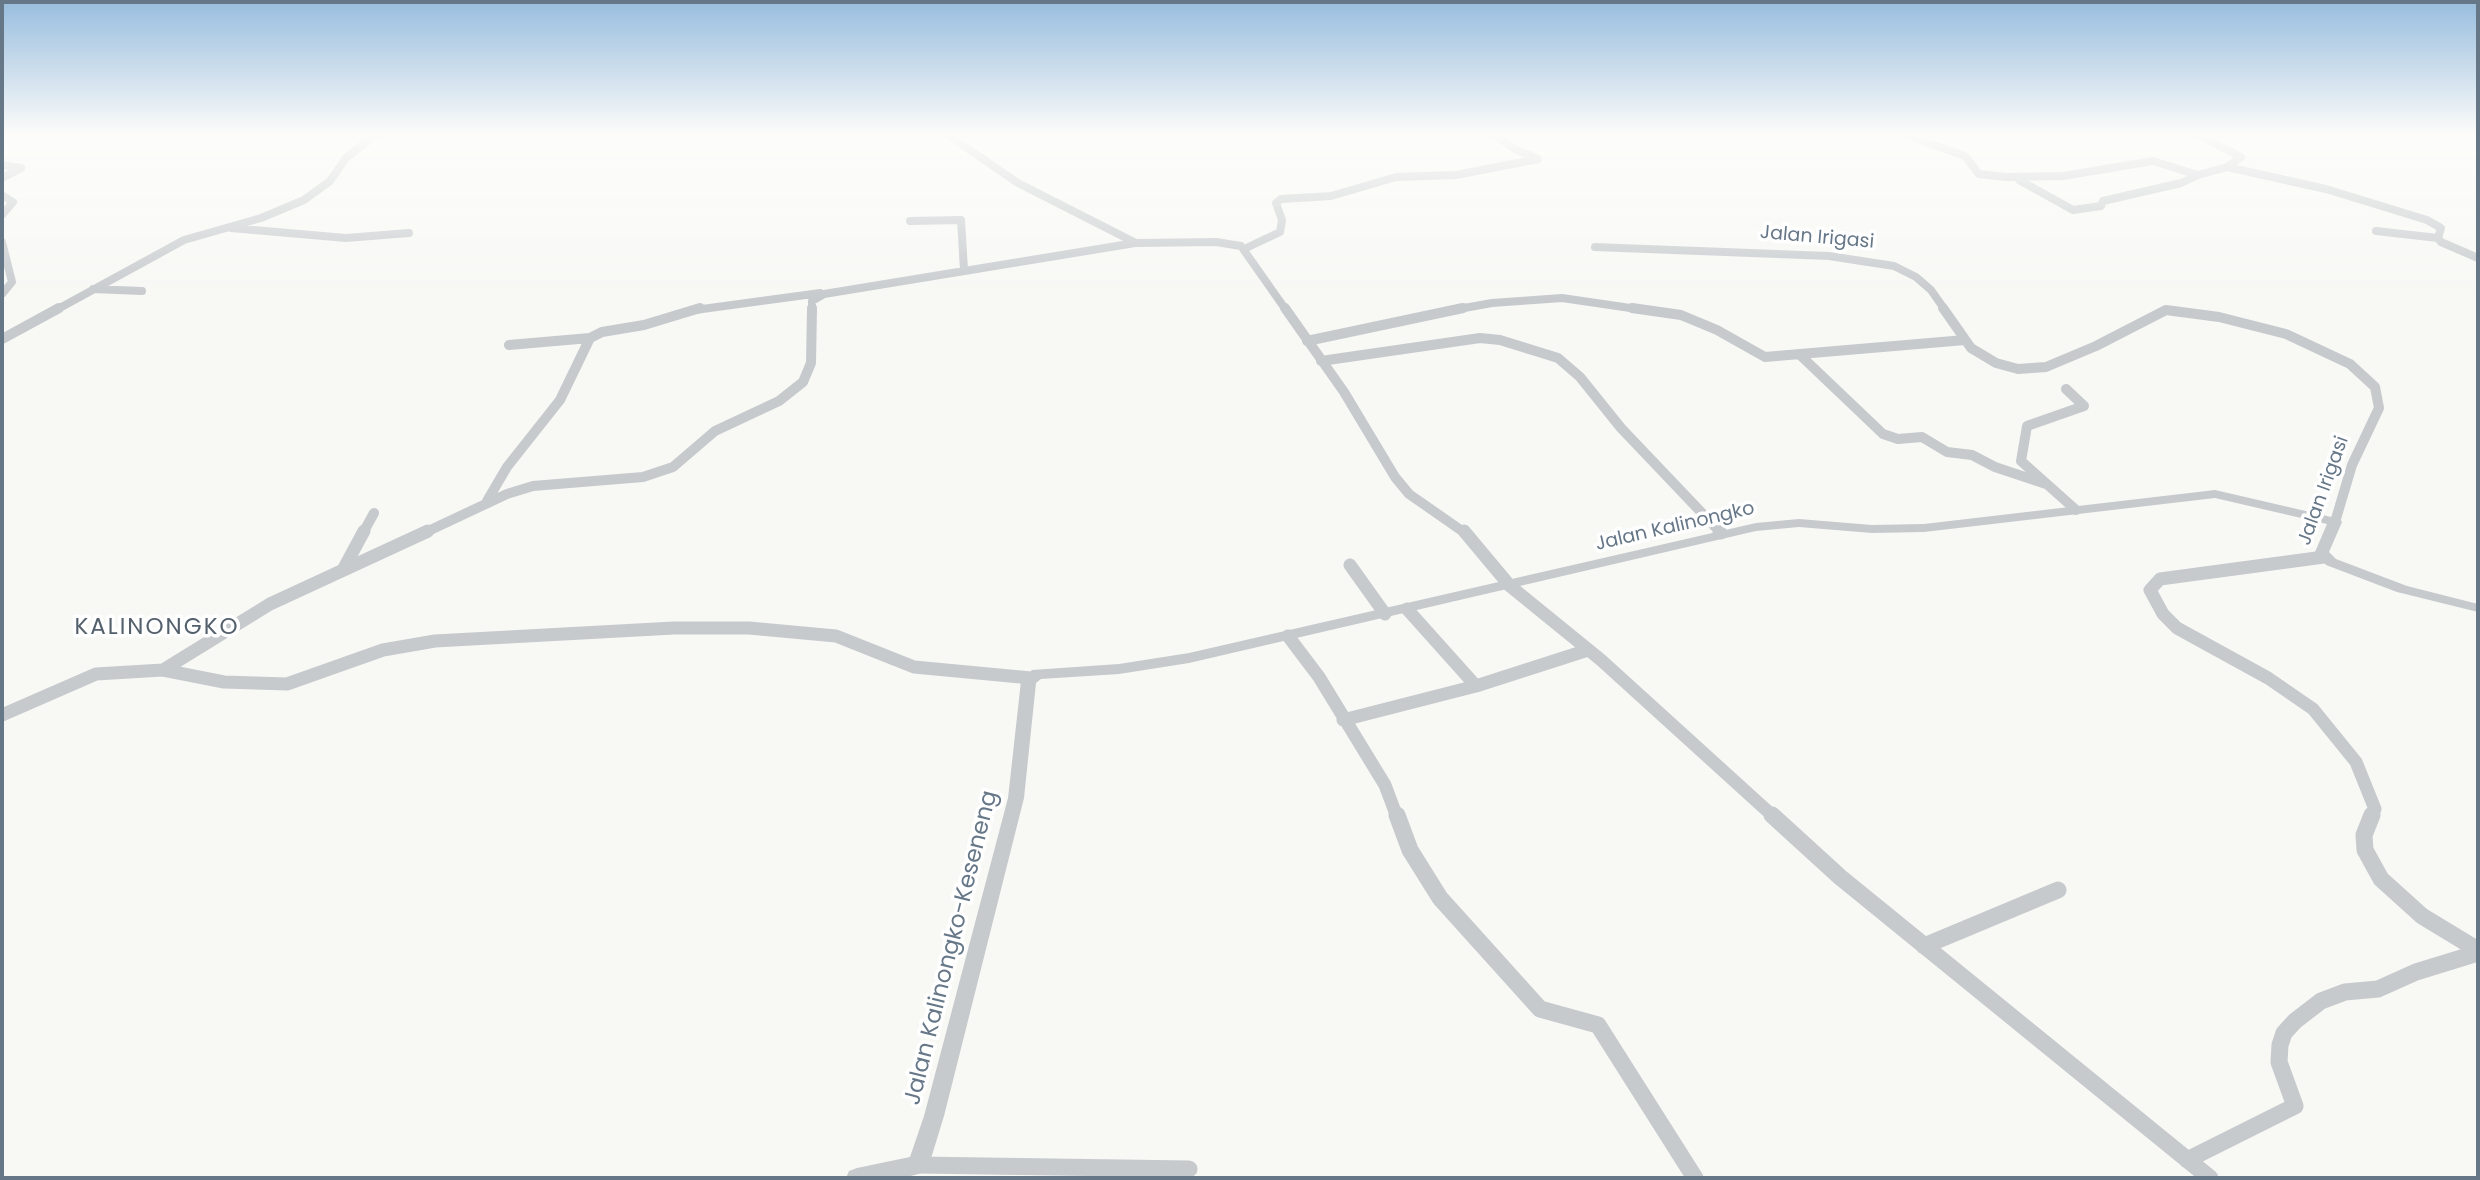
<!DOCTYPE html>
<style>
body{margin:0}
#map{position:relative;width:2480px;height:1180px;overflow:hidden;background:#f8f8f5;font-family:Poppins,sans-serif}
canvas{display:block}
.frame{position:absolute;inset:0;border:4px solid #678;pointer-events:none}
</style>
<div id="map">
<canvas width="2480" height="1180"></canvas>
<div class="frame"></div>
</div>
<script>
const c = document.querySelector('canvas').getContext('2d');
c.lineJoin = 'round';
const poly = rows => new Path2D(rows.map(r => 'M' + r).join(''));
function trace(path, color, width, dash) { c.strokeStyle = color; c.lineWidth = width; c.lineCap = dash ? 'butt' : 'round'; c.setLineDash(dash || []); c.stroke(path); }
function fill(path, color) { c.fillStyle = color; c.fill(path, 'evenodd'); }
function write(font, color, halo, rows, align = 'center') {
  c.font = font + ' Poppins,sans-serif'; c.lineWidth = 7; c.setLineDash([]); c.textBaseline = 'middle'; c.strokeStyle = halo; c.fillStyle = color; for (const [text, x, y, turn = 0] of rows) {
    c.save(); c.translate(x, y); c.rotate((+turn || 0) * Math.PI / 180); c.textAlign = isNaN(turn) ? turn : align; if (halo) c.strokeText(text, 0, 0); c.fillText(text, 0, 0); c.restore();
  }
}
trace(poly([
 [948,135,1018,183,1136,243,1216,242,1241,246,1286,310],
 [1906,135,1965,156,1979,174,2006,177,2063,176,2153,161,2198,175,2227,167,2241,157,2199,135],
 [2,165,21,168,2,178],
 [2227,167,2326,189,2427,220,2441,228,2438,238,2441,242,2478,258],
 [2019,180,2073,210,2101,206,2103,201,2181,183,2198,175],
 [2,195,13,202,2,215],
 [910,221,961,220,964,270],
 [231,228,346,238,409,233],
 [2376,231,2438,238],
 [2,242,12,282,2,294],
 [1595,247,1829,256,1894,266,1916,277,1931,290,1945,310],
 [1244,249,1280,232,1282,220,1276,203,1281,199,1331,196,1396,177,1456,175,1538,159,1515,149,1495,135],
 [93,289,142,291],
 [56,310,184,240,261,218,304,200,330,181,346,158,375,135],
 [695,310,820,293],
 [812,310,812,301,824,294,1135,243],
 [1453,310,1492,303,1562,298,1644,310]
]), '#c6cacd', 8);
trace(poly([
 [1285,308,1344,392,1395,477,1409,494,1465,533],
 [1632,308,1681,315,1717,330,1765,357,1965,340],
 [1943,308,1971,348,1996,363,2018,369,2046,367,2096,346,2166,310,2219,317,2286,334,2350,364,2375,387,2379,408,2352,465,2335,522],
 [2,339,59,308],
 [1307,341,1463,308],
 [509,345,590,338],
 [1799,354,1883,434,1898,439,1922,437,1947,452,1972,455,1995,467,2046,484],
 [1321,361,1480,338,1500,340,1558,358,1580,377,1621,428,1721,533],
 [2066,389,2084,406,2027,426,2021,461,2076,510],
 [487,501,507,467,560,400,590,338,602,332,644,325,700,308],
 [363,533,374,513],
 [424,533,507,494,533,486,643,477,673,467,715,431,779,401,803,382,811,363,812,308]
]), '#c6cacd', 10);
trace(poly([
 [1464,531,1510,586,1601,660,1774,817],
 [1719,531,1721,533],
 [2324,557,2160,579,2150,590,2163,614,2177,628,2268,678,2313,709,2356,762,2375,809,2372,817],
 [1350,565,1385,614],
 [344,568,364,531],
 [1407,609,1476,686],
 [1288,636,1319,677,1385,785,1397,817],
 [163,670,224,682,287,684,383,650,435,641,674,628,749,628,836,636,914,667,1031,678],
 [2,715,96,674,163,670,270,604,428,531],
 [1343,720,1476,686,1588,650]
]), '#c6cacd', 13);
trace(poly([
 [1397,815,1410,850,1440,898,1540,1009,1598,1025,1695,1178],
 [1772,815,1840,877,2210,1178],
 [2372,815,2364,835,2365,850,2381,879,2422,916,2478,950],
 [1924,946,2058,890],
 [2187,1160,2295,1106,2279,1062,2280,1045,2284,1033,2295,1021,2321,1001,2345,992,2378,989,2416,972,2478,953],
 [918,1165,1189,1169]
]), '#c6cacd', 17);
fill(poly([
 [2215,490,2340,519,2342,522,2329,552,2336,559,2407,586,2478,604,2478,612,2397,592,2326,565,2315,552,2327,524,2215,498,1924,532,1872,533,1799,527,1756,531,1189,663,1119,674,1041,679,1036,683,1024,798,944,1116,929,1165,926,1172,903,1178,846,1178,849,1171,857,1168,910,1157,924,1116,1008,798,1021,681,1032,670,1119,664,1189,653,1756,523,1799,519,1872,525,1924,524,2215,490]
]), '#c6cacd');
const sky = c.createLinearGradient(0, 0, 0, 300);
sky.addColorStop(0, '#98bdde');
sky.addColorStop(0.45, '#fcfcfa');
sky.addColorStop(1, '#fcfcfa00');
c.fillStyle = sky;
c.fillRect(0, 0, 2480, 300);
write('19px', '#678', '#fff', [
 ["Jalan Irigasi",1817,238,5],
 ["Jalan Irigasi",2324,491,-70],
 ["Jalan Kalinongko",1675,527,-13]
]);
c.letterSpacing = '2px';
write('23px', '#54606c', '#fff', [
 ["KALINONGKO",157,628]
]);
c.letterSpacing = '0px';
write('23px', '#678', '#fff', [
 ["Jalan Kalinongko-Keseneng",952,948,-76]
]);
</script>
